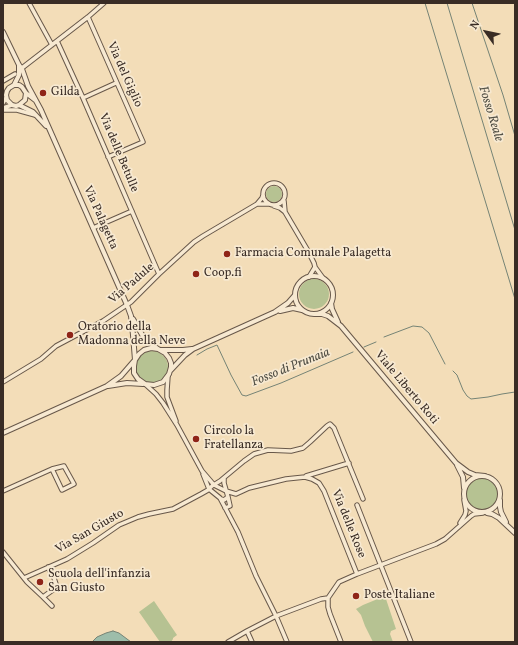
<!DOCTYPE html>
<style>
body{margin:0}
#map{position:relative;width:518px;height:645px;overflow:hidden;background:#f3ddb8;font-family:Vollkorn,serif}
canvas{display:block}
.frame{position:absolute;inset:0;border:4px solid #392c25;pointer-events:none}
.north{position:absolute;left:466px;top:12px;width:40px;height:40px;-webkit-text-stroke:3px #f7e9d1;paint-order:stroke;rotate:303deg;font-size:11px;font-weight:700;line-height:16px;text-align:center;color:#392c25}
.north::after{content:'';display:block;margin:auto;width:14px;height:18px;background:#392c25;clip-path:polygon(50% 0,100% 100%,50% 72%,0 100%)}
</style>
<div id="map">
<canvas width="518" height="645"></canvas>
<div class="frame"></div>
<div class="north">N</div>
</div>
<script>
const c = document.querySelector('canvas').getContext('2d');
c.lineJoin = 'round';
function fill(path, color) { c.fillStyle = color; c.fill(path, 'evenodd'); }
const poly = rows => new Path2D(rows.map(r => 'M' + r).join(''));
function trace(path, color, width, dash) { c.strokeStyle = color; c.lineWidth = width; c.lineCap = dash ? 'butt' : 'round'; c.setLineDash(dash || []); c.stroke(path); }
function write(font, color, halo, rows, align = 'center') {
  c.font = font + ' Vollkorn,serif'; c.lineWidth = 3.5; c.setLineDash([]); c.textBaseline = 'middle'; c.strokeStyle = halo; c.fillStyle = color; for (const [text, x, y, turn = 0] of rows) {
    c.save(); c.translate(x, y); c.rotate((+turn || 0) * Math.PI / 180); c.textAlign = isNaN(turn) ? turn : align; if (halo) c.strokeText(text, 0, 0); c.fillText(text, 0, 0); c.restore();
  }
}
fill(poly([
 '266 194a8 8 0 1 1 16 0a8 8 0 1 1-16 0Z',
 '299 294a15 15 0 1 1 30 0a15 15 0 1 1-30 0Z',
 '136 367a16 16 0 1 1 32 0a16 16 0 1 1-32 0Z',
 '466 494a16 16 0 1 1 32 0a16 16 0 1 1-32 0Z',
 [385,596,396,629,391,631,390,634,393,642,373,642,365,626,361,615,356,609,363,605],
 [154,601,177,635,173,638,173,639,171,642,160,642,139,612]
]), '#b6c292');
const water = poly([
 [113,631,119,633,131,642,92,642,97,637,106,633,113,631]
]);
fill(water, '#9dbdaa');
trace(water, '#758375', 1);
trace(poly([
 [425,3,515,299],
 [447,3,515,230],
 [472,3,503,95,515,136],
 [384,337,413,326,422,327,429,333,445,364],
 [364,347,376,342],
 [197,355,207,349,217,345,231,375,242,395,246,396,281,383,353,352],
 [453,371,457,375,463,390,467,396,471,399,488,397,502,394,515,392]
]), '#758375', 1);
const minor = poly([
 [29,3,52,45],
 [88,17,103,51,143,142,108,157],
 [57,41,83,98,159,274],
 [22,68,88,17,104,3],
 [3,81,15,74],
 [83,98,116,83],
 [3,103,6,98],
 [3,108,12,105],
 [3,110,17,110,35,115],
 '263 194a11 11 0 1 1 22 0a11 11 0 1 1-22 0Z',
 [263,195,262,198,257,204,269,204],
 [274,206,280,208,285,212,284,201],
 [285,212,308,251,314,263,315,267],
 [93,228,132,211],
 [309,277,315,267,323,278],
 [168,376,167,390,167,397,176,421],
 [3,382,41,359,56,346,103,321,131,302,159,274,194,242,203,236,257,204],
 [145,384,156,394,163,403,177,425,202,471,214,485,226,491,236,494,249,488,286,479,305,477,312,479,319,483,324,491,357,574],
 [203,474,209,489,220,498,238,532,256,576,276,616,287,642],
 [306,476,349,463],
 [3,491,52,469,64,466,74,484,62,490,52,469],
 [221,499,224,500,228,497,224,483,224,478],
 [357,505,411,642],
 [225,508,230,506,228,497],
 [460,523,465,515,466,511,464,500],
 [3,552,27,582,43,597,57,587,54,578,48,567],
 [24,578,67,559,93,543,119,525,138,517,149,514,173,509,201,494,208,490,212,486,220,481,244,461,254,454,268,450,291,451,303,448,310,442,327,426,330,424,334,428,363,499],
 [43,597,52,606],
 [247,631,252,642],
 [228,642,247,631,276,616,321,599,328,598],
 [341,642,330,614,328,607,328,598,339,582,357,574,436,544,445,539,471,516,474,514,483,513]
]);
const tertiary = poly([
 [3,32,19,65,22,69,28,86,41,110,127,305,131,316,133,335,135,360],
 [19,65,19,75,14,85,9,88,7,91,6,95,7,100,12,105,16,106,19,105,33,112,46,126],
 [14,85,19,85,22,87,26,93,35,100],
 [19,105,25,100,26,93],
 '295 295a19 19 0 1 1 38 0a19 19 0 1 1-38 0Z',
 [331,303,332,309,338,322],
 [280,311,293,308,302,310],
 [316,314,322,314,328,316,341,326,456,463,468,472,475,475,485,476],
 [133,319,144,338,158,349,165,353,169,358,171,363,171,367,169,374,163,382,154,385,145,384,138,379,134,373,134,366,135,360,139,354,144,350,151,348,158,349],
 [161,350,183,350,192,349],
 [170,371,185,355,193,349,275,312,288,303,295,295],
 [108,386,127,383,143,384],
 [3,433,107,386,121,376,134,361],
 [457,465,463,477,464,488],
 '464 494a18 18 0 1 1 36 0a18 18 0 1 1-36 0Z',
 [500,500,500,507,501,512,506,522],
 [487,513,492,514,499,518,515,533]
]);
trace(minor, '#68584a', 5.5);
trace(tertiary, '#68584a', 6);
trace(minor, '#f7e9d1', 3.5);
trace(tertiary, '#f7e9d1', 4);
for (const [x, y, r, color] of [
 [43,93,4,"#8f2418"],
 [227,254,4,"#8f2418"],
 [196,274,4,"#8f2418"],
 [70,335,4,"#8f2418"],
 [196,439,4,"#8f2418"],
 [40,582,4,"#8f2418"],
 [356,596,4,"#8f2418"]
]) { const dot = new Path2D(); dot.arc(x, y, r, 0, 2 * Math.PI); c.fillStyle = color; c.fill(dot); trace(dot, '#f7e9d1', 1.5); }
write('12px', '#392c25', '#f7e9d1', [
 ["Via del Giglio",124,75,66],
 ["Via delle Betulle",118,153,67],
 ["Via Palagetta",100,218,66],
 ["Via Padule",132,284,-41],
 ["Viale Liberto Roti",406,388,50],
 ["Via delle Rose",348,524,68],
 ["Via San Giusto",90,532,-30]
]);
write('12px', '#392c25', '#f7e9d1', [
 ["Gilda",51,93],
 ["Farmacia Comunale Palagetta",235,254],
 ["Coop.fi",204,274],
 ["Oratorio della",78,328],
 ["Madonna della Neve",78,342],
 ["Circolo la",204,432],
 ["Fratellanza",204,446],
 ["Scuola dell'infanzia",48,575],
 ["San Giusto",48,589],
 ["Poste Italiane",364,596]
], 'left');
write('italic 13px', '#525046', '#f7e9d1', [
 ["Fosso Reale",490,114,73],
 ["Fosso di Prunaia",291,368,-22]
]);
</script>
